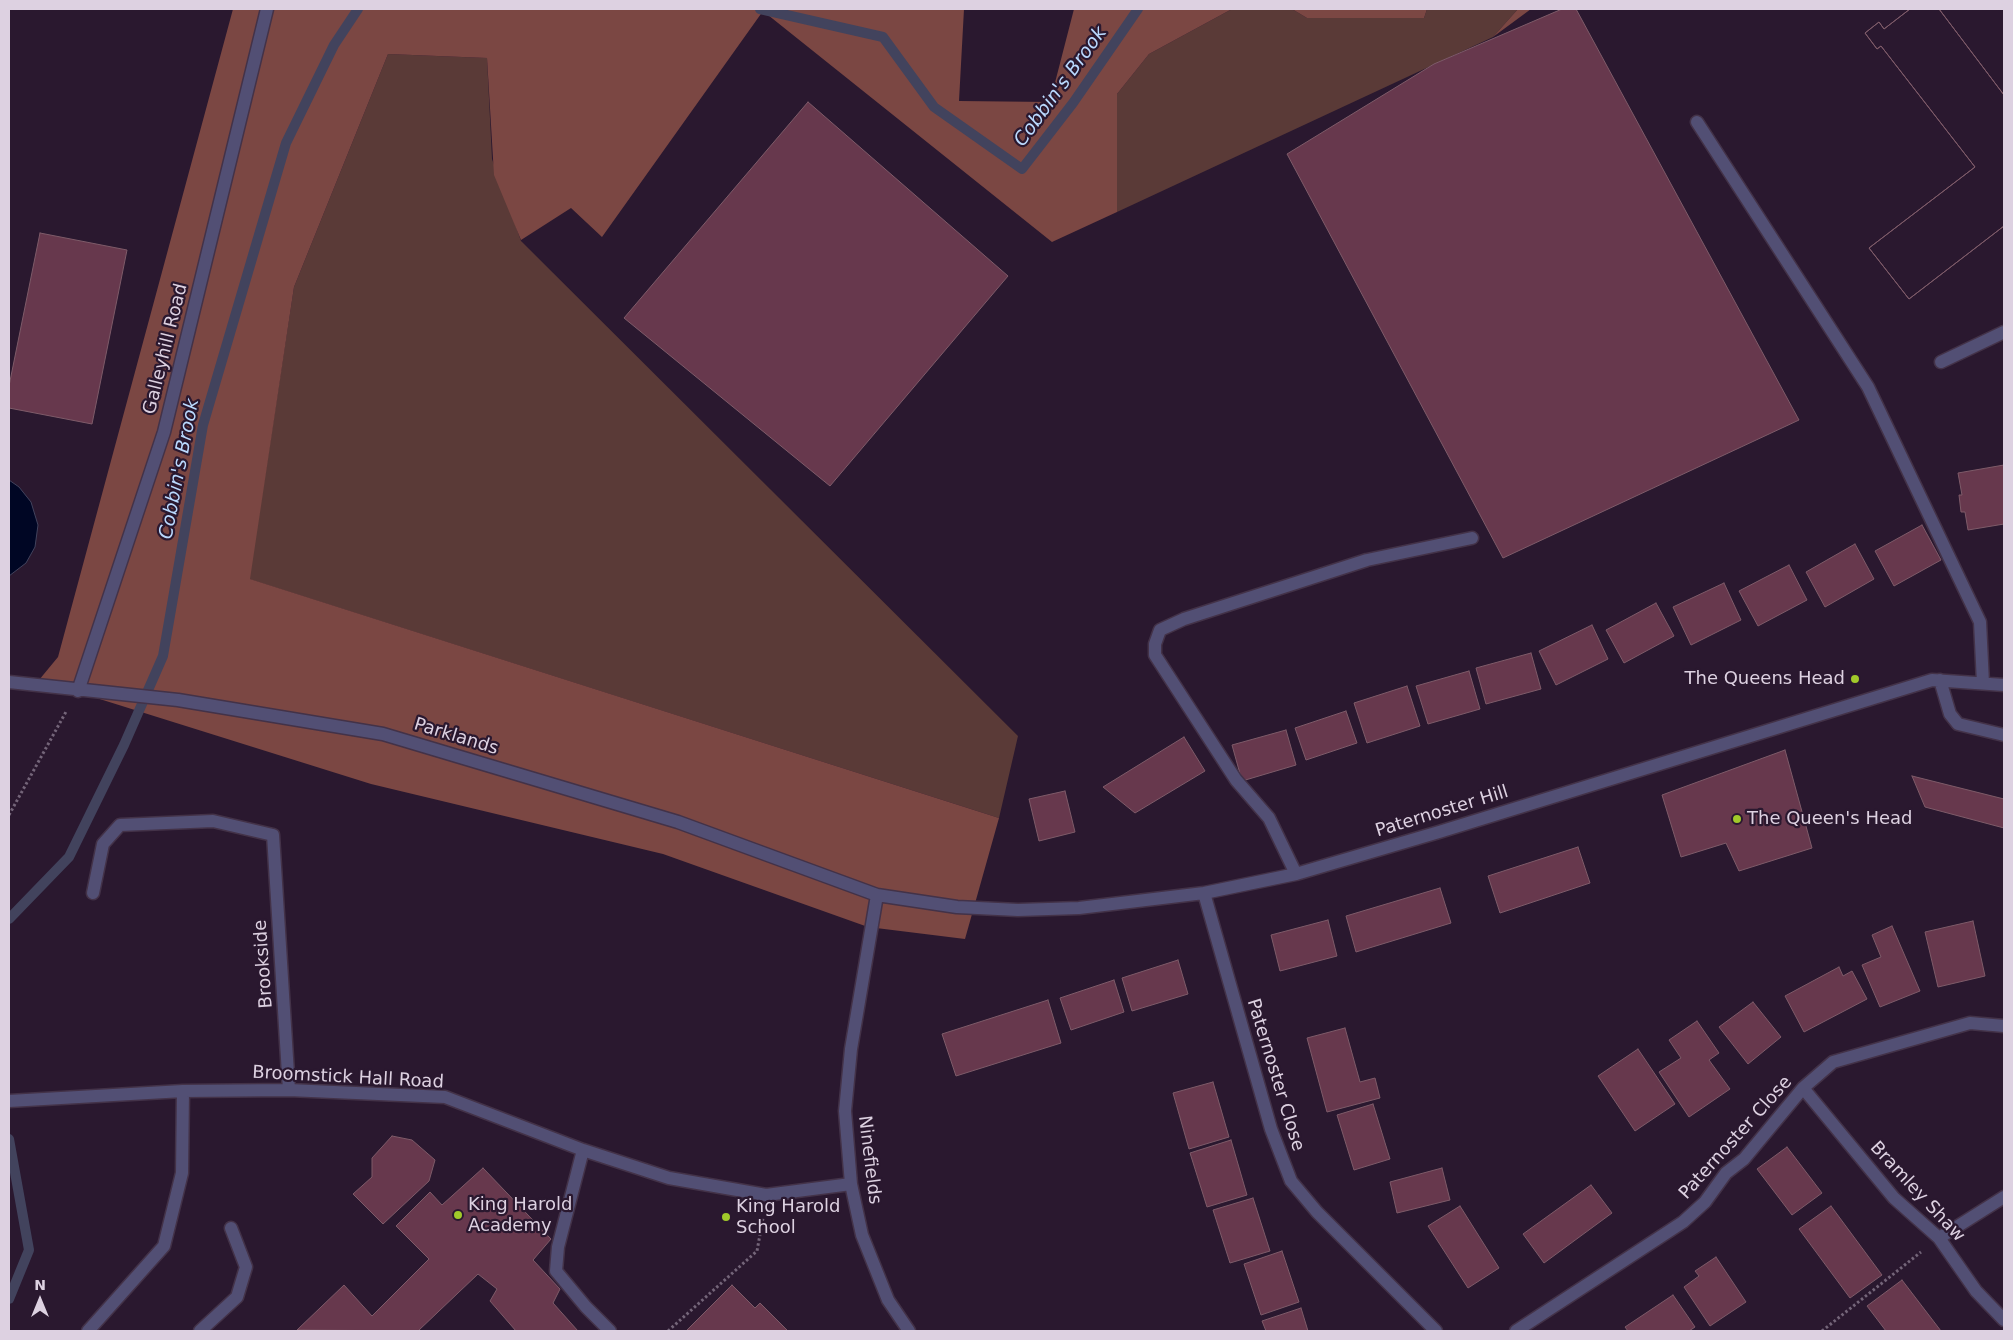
<!DOCTYPE html>
<style>
body{margin:0}
#map{position:relative;width:2013px;height:1340px;overflow:hidden;background:#2a182f;font-family:"DejaVu Sans",sans-serif}
canvas{display:block}
.frame{position:absolute;inset:0;border:10px solid #ddd1e1;pointer-events:none}
.north{position:absolute;left:15px;top:1275px;width:50px;height:50px;-webkit-text-stroke:4px #2a182f;paint-order:stroke;rotate:0deg;font-size:14px;font-weight:700;line-height:20px;text-align:center;color:#ddd1e1}
.north::after{content:'';display:block;margin:auto;width:18px;height:22px;background:#ddd1e1;clip-path:polygon(50% 0,100% 100%,50% 72%,0 100%)}
</style>
<div id="map">
<canvas width="2013" height="1340"></canvas>
<div class="frame"></div>
<div class="north">N</div>
</div>
<script>
const c = document.querySelector('canvas').getContext('2d');
c.lineJoin = 'round';
function fill(path, color) { c.fillStyle = color; c.fill(path, 'evenodd'); }
const poly = rows => new Path2D(rows.map(r => 'M' + r).join(''));
function trace(path, color, width, dash) { c.strokeStyle = color; c.lineWidth = width; c.lineCap = dash ? 'butt' : 'round'; c.setLineDash(dash || []); c.stroke(path); }
function write(font, color, halo, rows, align = 'center') {
  c.font = font + ' "DejaVu Sans",sans-serif'; c.lineWidth = 4.5; c.setLineDash([]); c.textBaseline = 'middle'; c.strokeStyle = halo; c.fillStyle = color; for (const [text, x, y, turn = 0] of rows) {
    c.save(); c.translate(x, y); c.rotate((+turn || 0) * Math.PI / 180); c.textAlign = isNaN(turn) ? turn : align; if (halo) c.strokeText(text, 0, 0); c.fillText(text, 0, 0); c.restore();
  }
}
fill(poly([
 [1232,9,1292,9,1307,18,1424,18,1427,9,1518,9,1493,37,1117,212,1117,94,1149,54],
 [388,54,487,58,492,159,521,241,1018,736,999,818,249,579,294,287]
]), '#5a3a37');
fill(poly([
 [233,9,964,9,959,101,1050,102,1074,9,1232,9,1149,54,1117,94,1117,212,1052,242,763,11,602,237,571,208,521,240,494,175,487,58,388,54,294,287,250,579,999,818,965,939,868,927,663,854,371,784,39,680,58,657],
 [1292,9,1427,9,1424,18,1307,18],
 [1518,9,1531,9,1493,37]
]), '#7b4743');
const water = poly([
 [9,480,19,487,31,502,38,525,35,547,26,563,9,576,9,480]
]);
fill(water, '#000624');
trace(water, '#42435d', 1);
trace(poly([
 [760,9,883,37,934,107,1022,169,1073,103,1138,9],
 [9,919,69,857,124,745,163,656,203,425,286,143,334,45,358,9],
 [9,1139,29,1250,9,1299]
]), '#42435d', 10);
const building = poly([
 [1562,9,1576,9,1799,420,1503,558,1287,154,1434,64,1562,9],
 [1910,9,1939,9,2004,95,2004,226,1909,299,1869,248,1975,167,1881,46,1877,49,1865,33,1879,22,1884,29,1910,9],
 [1910,9,1939,9,2004,95,2004,226,1909,299,1869,248,1975,167,1881,46,1877,49,1865,33,1879,22,1884,29,1910,9],
 [808,102,1008,276,830,486,624,318,808,102],
 [40,233,127,250,92,424,9,408,9,386,40,233],
 [2004,465,2004,524,1968,530,1965,512,1961,512,1959,495,1962,495,1958,473,2004,465],
 [1922,525,1941,560,1894,586,1875,551,1922,525],
 [1855,544,1874,579,1825,607,1806,572,1855,544],
 [1789,565,1807,600,1758,626,1739,591,1789,565],
 [1724,583,1741,620,1691,645,1673,607,1724,583],
 [1656,603,1674,636,1624,663,1606,630,1656,603],
 [1592,625,1608,659,1556,685,1539,651,1592,625],
 [1531,653,1541,689,1486,704,1476,668,1531,653],
 [1469,671,1480,709,1428,724,1416,686,1469,671],
 [1407,686,1420,726,1367,743,1354,703,1407,686],
 [1346,711,1357,743,1306,760,1295,728,1346,711],
 [1286,730,1296,765,1242,781,1232,745,1286,730],
 [1184,737,1205,771,1135,813,1103,787,1184,737],
 [1785,750,1812,848,1739,871,1726,843,1681,857,1662,795,1785,750],
 [1912,776,2004,799,2004,828,1925,807,1912,776],
 [1065,791,1075,832,1039,841,1029,799,1065,791],
 [1578,847,1590,883,1500,913,1488,876,1578,847],
 [1440,888,1451,923,1356,952,1346,916,1440,888],
 [1328,920,1337,956,1280,971,1271,935,1328,920],
 [1973,921,1985,976,1938,987,1925,932,1973,921],
 [1892,926,1920,991,1880,1007,1862,965,1881,957,1872,935,1892,926],
 [1178,960,1188,994,1132,1011,1122,978,1178,960],
 [1839,967,1843,976,1852,971,1867,999,1804,1032,1785,996,1839,967],
 [1114,980,1124,1012,1071,1030,1060,998,1114,980],
 [1048,1000,1061,1043,956,1076,942,1034,1048,1000],
 [1753,1002,1781,1037,1748,1064,1719,1027,1753,1002],
 [1697,1021,1719,1053,1709,1060,1730,1089,1689,1117,1659,1072,1681,1058,1669,1040,1697,1021],
 [1345,1028,1360,1082,1375,1078,1380,1098,1327,1112,1307,1038,1345,1028],
 [1638,1049,1675,1104,1635,1131,1598,1076,1638,1049],
 [1213,1082,1229,1137,1189,1149,1173,1093,1213,1082],
 [1373,1104,1390,1159,1354,1170,1337,1115,1373,1104],
 [392,1136,412,1140,435,1160,429,1181,383,1224,353,1194,372,1177,372,1158,392,1136],
 [1231,1140,1247,1195,1207,1207,1190,1153,1231,1140],
 [1787,1147,1822,1193,1792,1215,1757,1169,1787,1147],
 [483,1168,551,1239,533,1260,560,1289,553,1303,578,1331,516,1331,490,1301,497,1289,478,1274,418,1331,297,1330,344,1285,372,1316,429,1259,396,1226,430,1192,442,1205,483,1168],
 [1442,1168,1450,1200,1397,1213,1390,1182,1442,1168],
 [1591,1185,1612,1213,1544,1263,1523,1234,1591,1185],
 [1253,1198,1270,1251,1230,1263,1213,1210,1253,1198],
 [1460,1206,1499,1268,1468,1288,1428,1226,1460,1206],
 [1831,1206,1882,1275,1850,1298,1799,1229,1831,1206],
 [1282,1251,1299,1302,1261,1315,1244,1264,1282,1251],
 [1716,1257,1746,1302,1710,1326,1684,1287,1699,1276,1695,1271,1716,1257],
 [1902,1280,1941,1331,1886,1331,1867,1306,1902,1280],
 [732,1285,755,1308,760,1303,788,1331,686,1331,732,1285],
 [1673,1295,1695,1327,1689,1331,1628,1331,1625,1327,1673,1295],
 [1301,1308,1308,1331,1266,1331,1262,1321,1301,1308]
]);
fill(building, '#67384d');
trace(building, '#7e5b69', 1);
const minor = poly([
 [1697,122,1868,387,1980,622,1983,683],
 [1941,362,2004,332],
 [1940,680,1950,714,1958,724,2004,735],
 [9,682,178,700,383,734,678,822,877,895,957,907,1018,910,1079,908,1204,893,1296,874,1439,832,1932,680,2004,685],
 [78,691,164,432,267,9],
 [1296,874,1269,818,1236,780,1155,655,1155,644,1160,630,1184,619,1367,560,1472,538],
 [93,893,103,844,120,825,213,821,273,835,289,1090],
 [1204,893,1271,1129,1291,1181,1317,1212,1436,1331],
 [877,895,851,1049,845,1111,851,1184,862,1235,888,1300,909,1331],
 [1803,1088,1894,1198,1939,1238,1976,1291,2004,1320],
 [9,1101,183,1091,289,1090,445,1097,583,1150,669,1178,766,1195,851,1184],
 [583,1150,558,1247,556,1271,586,1307,610,1331],
 [1939,1238,2004,1197],
 [88,1331,164,1246,182,1173,183,1091],
 [200,1331,237,1297,246,1267,231,1228],
 [1516,1331,1683,1222,1705,1202,1726,1173,1744,1159,1803,1088,1833,1062,1970,1023,2004,1026]
]);
trace(minor, '#433248', 15);
trace(poly([
 [9,815,67,710],
 [668,1331,757,1251,763,1218],
 [1822,1331,1921,1252]
]), '#746579', 3, [2.5, 2.5]);
trace(minor, '#524f74', 12);
for (const [x, y, r, color] of [
 [1855,679,5,"#a1c92a"],
 [1737,819,5,"#a1c92a"],
 [458,1215,5,"#a1c92a"],
 [726,1217,5,"#a1c92a"]
]) { const dot = new Path2D(); dot.arc(x, y, r, 0, 2 * Math.PI); c.fillStyle = color; c.fill(dot); trace(dot, '#2a182f', 2); }
write('18px', '#ddd1e1', '#2a182f', [
 ["Galleyhill Road",166,349,-76],
 ["Parklands",456,737,17],
 ["Paternoster Hill",1442,812,-17],
 ["Brookside",264,964,-94],
 ["Paternoster Close",1275,1075,73],
 ["Broomstick Hall Road",348,1078,3],
 ["Paternoster Close",1736,1138,-48],
 ["Ninefields",869,1160,83],
 ["Bramley Shaw",1917,1192,47]
]);
write('18px', '#ddd1e1', '#2a182f', [
 ["The Queens Head",1845,679,"right"],
 ["The Queen's Head",1747,819],
 ["King Harold",468,1205],
 ["Academy",468,1226],
 ["King Harold",736,1207],
 ["School",736,1228]
], 'left');
write('italic 19px', '#bad9fe', '#2a182f', [
 ["Cobbin's Brook",1061,87,-54],
 ["Cobbin's Brook",180,469,-79]
]);
</script>
